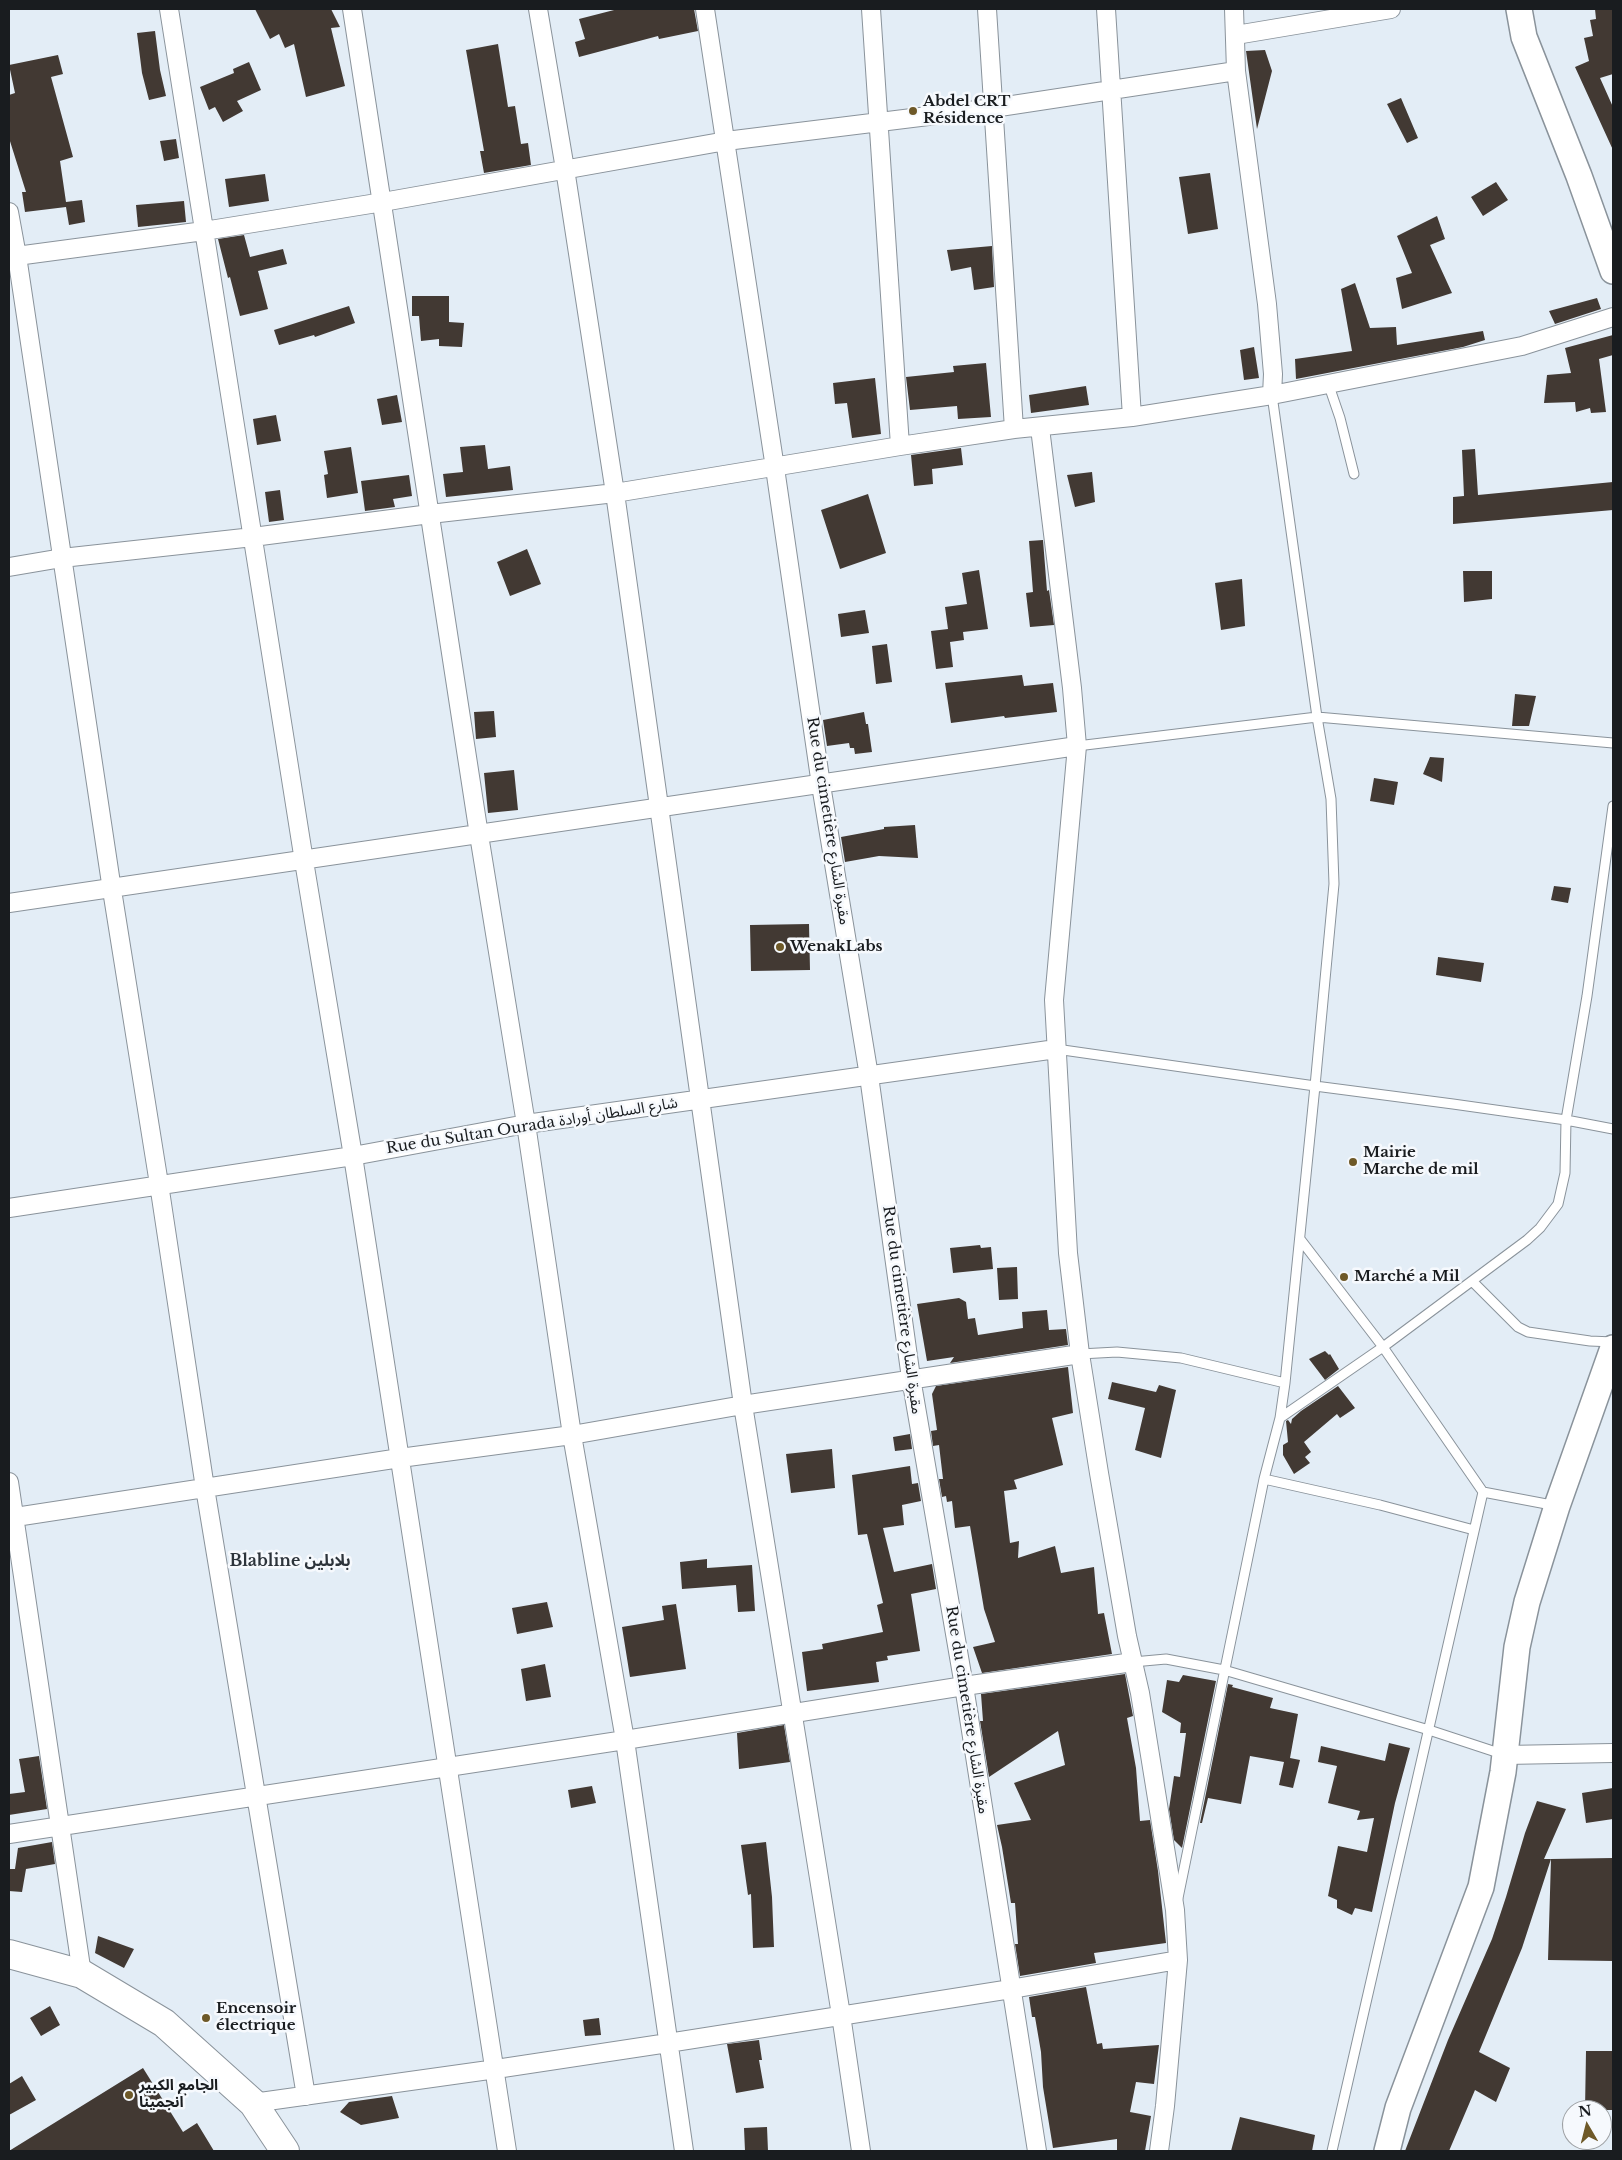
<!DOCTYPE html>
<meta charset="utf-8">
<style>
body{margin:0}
#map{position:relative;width:1622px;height:2160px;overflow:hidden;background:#e3edf6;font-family:"Libre Baskerville",serif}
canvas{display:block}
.frame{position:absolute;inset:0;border:10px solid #191c1f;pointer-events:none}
.north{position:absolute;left:1562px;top:2100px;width:50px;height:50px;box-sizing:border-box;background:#f6f9fd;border:1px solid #9ea1a4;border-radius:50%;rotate:352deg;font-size:14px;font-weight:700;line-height:20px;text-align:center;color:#191c1f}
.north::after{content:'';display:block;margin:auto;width:18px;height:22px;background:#6e5928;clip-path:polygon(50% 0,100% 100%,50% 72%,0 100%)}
</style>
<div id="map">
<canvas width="1622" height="2160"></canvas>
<div class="frame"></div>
<div class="north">N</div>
</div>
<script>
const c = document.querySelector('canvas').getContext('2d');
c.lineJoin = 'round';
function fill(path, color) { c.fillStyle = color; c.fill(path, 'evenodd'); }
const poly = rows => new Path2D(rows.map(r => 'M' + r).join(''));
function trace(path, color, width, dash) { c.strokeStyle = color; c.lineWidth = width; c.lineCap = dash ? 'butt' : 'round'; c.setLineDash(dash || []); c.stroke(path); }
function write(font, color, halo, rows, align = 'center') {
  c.font = font + ' "Libre Baskerville","Noto Sans Arabic",serif'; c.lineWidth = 5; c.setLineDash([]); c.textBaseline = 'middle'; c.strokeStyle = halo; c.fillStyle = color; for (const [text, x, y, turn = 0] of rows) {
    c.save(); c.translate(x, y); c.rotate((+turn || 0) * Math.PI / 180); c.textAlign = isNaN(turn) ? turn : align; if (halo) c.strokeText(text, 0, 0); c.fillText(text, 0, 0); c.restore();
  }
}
fill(poly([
 [255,9,331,9,340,27,331,28,345,86,306,97,294,44,285,48,279,34,270,39],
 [618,9,694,9,698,31,659,39,658,36,579,57,575,42,585,39,579,19],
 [1595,9,1613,9,1613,74,1600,78,1613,107,1613,150,1575,67,1589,61,1584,38,1593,36,1590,20,1596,19],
 [155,31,160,70,166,96,149,100,142,73,137,33],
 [498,44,508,107,515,106,521,144,528,143,531,165,484,173,480,151,484,151,466,50],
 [1265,50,1272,71,1257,129,1246,51],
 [58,55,63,74,51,77,73,157,60,161,66,202,82,200,85,222,69,225,66,207,25,212,22,192,26,192,9,138,9,95,15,93,9,65],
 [249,62,261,90,237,101,243,111,223,122,215,107,209,110,200,87,234,73,233,69],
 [1401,98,1418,138,1407,143,1387,104],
 [176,139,179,158,164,161,160,141],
 [1210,173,1218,229,1188,234,1179,177],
 [265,174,269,201,229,207,225,179],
 [1496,182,1508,200,1483,216,1471,197],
 [184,201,186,222,138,227,136,205],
 [1437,216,1445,239,1430,245,1452,293,1402,309,1396,278,1412,273,1397,236],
 [244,235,250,257,283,249,287,264,258,271,268,309,240,316,230,277,228,278,218,239],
 [992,246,994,287,974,290,971,267,951,271,947,250],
 [1355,283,1370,328,1396,327,1397,345,1483,331,1485,340,1463,347,1296,379,1295,359,1352,351,1341,289],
 [412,296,449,296,449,322,464,323,462,347,439,346,439,339,421,341,419,316,412,316],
 [1597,298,1601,309,1555,324,1549,311],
 [349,306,355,323,315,337,314,335,279,345,274,330],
 [1613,335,1613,355,1599,359,1606,412,1591,413,1590,408,1576,412,1575,402,1544,403,1547,375,1571,373,1565,348],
 [1254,347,1259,378,1244,380,1240,350],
 [986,363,991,417,958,419,957,406,910,410,906,377,954,372,953,366],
 [875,378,881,434,852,438,847,403,835,404,833,383],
 [1086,386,1089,405,1031,413,1029,395],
 [397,395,402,422,382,425,377,399],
 [276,415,281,441,257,445,253,419],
 [485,445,488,469,510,466,513,490,446,497,443,474,463,472,460,447],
 [351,447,358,493,327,498,324,475,328,474,324,451],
 [961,448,963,465,932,469,933,484,914,486,911,455],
 [1475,449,1478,495,1613,482,1613,510,1453,524,1453,497,1464,496,1462,450],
 [1092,472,1095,502,1075,507,1067,475],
 [409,475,412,496,393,499,395,507,365,511,361,481],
 [280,490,284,520,269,522,265,492],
 [868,494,886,553,840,569,821,510],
 [1043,540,1047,591,1049,590,1054,625,1030,627,1026,593,1033,592,1029,541],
 [527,549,541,584,510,596,497,562],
 [979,570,988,629,963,632,964,640,950,642,953,667,936,669,931,631,948,629,945,607,967,604,962,573],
 [1463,571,1492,571,1492,599,1464,602],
 [1242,579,1245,626,1221,630,1215,583],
 [865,610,869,633,841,637,838,614],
 [887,644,892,682,876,684,872,646],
 [1022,675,1024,686,1053,683,1057,712,1005,718,1004,716,951,723,945,683],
 [1515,694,1536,696,1529,726,1512,726],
 [494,711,496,737,476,739,474,712],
 [864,712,866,724,868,724,872,752,855,754,854,748,850,748,849,743,827,746,823,720],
 [1430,757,1444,758,1442,782,1423,774],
 [514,770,518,810,488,813,484,773],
 [1374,778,1398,782,1394,805,1370,801],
 [915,825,918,858,879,856,845,862,841,837,884,829,884,827],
 [1554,886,1571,888,1568,903,1551,900],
 [809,924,810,970,751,971,750,925],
 [1438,957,1484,963,1481,982,1436,975],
 [980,1245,981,1248,991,1247,993,1269,953,1273,950,1248],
 [1017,1267,1018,1299,999,1300,997,1268],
 [959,1298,966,1302,968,1319,975,1318,978,1335,1023,1328,1022,1312,1047,1310,1049,1330,1066,1329,1068,1345,950,1363,954,1357,927,1361,917,1304],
 [1325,1351,1329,1355,1330,1354,1339,1369,1325,1380,1309,1359],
 [1068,1367,1073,1413,1052,1418,1063,1465,1014,1480,1017,1489,1004,1491,1010,1543,1019,1541,1018,1558,1055,1546,1061,1573,1094,1567,1098,1614,1104,1613,1112,1654,982,1673,973,1647,995,1642,984,1609,970,1526,955,1528,952,1501,947,1502,946,1496,942,1497,939,1479,943,1479,939,1445,933,1446,931,1431,937,1430,932,1394,936,1386],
 [1112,1382,1156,1392,1159,1385,1176,1390,1161,1458,1135,1450,1145,1408,1108,1399],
 [1338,1386,1355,1408,1340,1418,1337,1414,1304,1442,1311,1452,1305,1457,1310,1463,1294,1474,1283,1455,1283,1445,1288,1442,1286,1421,1288,1420,1291,1424,1292,1419,1301,1411],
 [910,1434,912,1449,895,1451,893,1437],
 [832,1449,835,1488,791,1493,786,1454],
 [910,1466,912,1484,918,1483,921,1501,902,1505,904,1525,883,1528,894,1572,932,1564,936,1589,911,1594,920,1651,887,1656,888,1660,876,1662,879,1682,807,1691,802,1652,823,1649,822,1644,883,1632,877,1605,883,1603,867,1534,858,1535,852,1475],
 [707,1559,707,1568,752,1565,755,1611,738,1612,736,1585,682,1589,680,1562],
 [547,1602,553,1627,517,1634,512,1608],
 [676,1604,686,1669,630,1677,622,1627,664,1620,662,1606],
 [545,1664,551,1697,526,1701,521,1669],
 [1125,1674,1133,1716,1127,1718,1136,1768,1140,1821,1150,1820,1158,1871,1166,1943,1094,1953,1096,1963,1020,1976,1015,1944,1018,1944,1015,1903,1011,1903,1002,1847,997,1825,1031,1820,1014,1783,1065,1765,1058,1731,989,1777,980,1721,983,1721,981,1694],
 [1183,1675,1216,1681,1182,1848,1174,1840,1169,1809,1174,1776,1180,1777,1186,1733,1180,1733,1181,1723,1162,1712,1167,1680,1179,1682],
 [1228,1684,1233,1685,1232,1687,1273,1698,1270,1708,1298,1714,1290,1758,1300,1760,1293,1788,1279,1785,1284,1762,1250,1756,1241,1804,1208,1798,1202,1823,1200,1823],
 [784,1725,790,1762,739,1769,737,1733],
 [1389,1743,1410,1748,1395,1803,1372,1912,1355,1908,1352,1915,1337,1908,1337,1900,1328,1896,1338,1846,1367,1852,1374,1818,1357,1820,1360,1811,1328,1803,1337,1766,1318,1762,1321,1746,1385,1761],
 [39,1756,47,1809,9,1815,9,1794,25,1792,19,1759],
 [592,1786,596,1803,571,1808,568,1790],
 [1613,1788,1613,1819,1586,1823,1582,1793],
 [1537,1801,1566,1809,1544,1859,1551,1859,1522,1948,1479,2052,1510,2068,1496,2102,1475,2090,1449,2151,1405,2151,1448,2040,1492,1939,1506,1897,1525,1833],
 [52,1842,55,1864,26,1869,22,1892,9,1891,9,1869,15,1869,18,1848],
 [766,1842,772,1897,774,1947,753,1948,751,1894,748,1895,741,1845],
 [1613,1858,1613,1961,1548,1960,1551,1859],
 [98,1936,134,1949,124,1968,95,1953],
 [1086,1987,1097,2044,1102,2043,1103,2049,1159,2045,1154,2084,1136,2082,1130,2112,1151,2116,1145,2151,1117,2151,1117,2139,1053,2148,1043,2087,1041,2052,1035,2017,1032,2017,1029,1997],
 [50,2006,60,2025,41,2036,30,2018],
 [599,2018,601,2035,585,2036,583,2020],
 [759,2040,762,2060,759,2060,764,2088,736,2093,727,2044],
 [1586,2051,1613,2051,1613,2110,1585,2110],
 [143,2068,183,2132,197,2123,214,2151,9,2151],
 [22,2076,36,2100,9,2115,9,2084],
 [392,2096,399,2118,361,2125,340,2112,349,2102],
 [1240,2117,1315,2135,1312,2151,1231,2151],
 [767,2127,768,2151,745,2151,744,2128]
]), '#423933');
const lane = poly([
 [1328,383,1340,418,1354,474],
 [1077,746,1317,717,1613,743],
 [1056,1049,1315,1086,1453,1104,1566,1120,1613,1129],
 [1300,1239,1383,1347,1483,1492,1557,1506],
 [1472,1281,1518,1327,1528,1332,1590,1341,1613,1342],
 [1080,1354,1117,1352,1181,1358,1285,1383],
 [1280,1418,1383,1347,1527,1240,1540,1228,1558,1204,1565,1173,1566,1120,1587,996,1613,806],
 [1264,1479,1380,1505,1474,1530],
 [1133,1662,1166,1659,1224,1670,1429,1730,1502,1754],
 [1178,1898,1264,1479,1280,1418,1285,1383,1315,1086,1334,884,1331,799,1317,717,1272,395],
 [1332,2151,1483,1492]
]);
const street = poly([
 [169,9,304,861,353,1156,507,2151],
 [352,9,479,835,526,1124,572,1435,625,1740,684,2151],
 [538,9,565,169,615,493,743,1405,841,2015,861,2151],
 [705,9,775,468,821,785,869,1076,911,1378,964,1686,1037,2151],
 [871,9,900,446],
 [987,9,1014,429],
 [1106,9,1132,417],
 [1234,9,1236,71,1267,304,1273,374,1272,395],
 [1236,35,1391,9],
 [9,212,17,256,112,890,159,1184,205,1488,306,2096],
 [9,257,204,231,383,202,726,141,993,108,1236,71],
 [1040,428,1072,688,1077,746,1054,1000,1068,1253,1080,1354,1099,1473,1127,1636,1140,1693,1175,1910,1178,1960,1165,2106,1159,2151],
 [9,567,62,558,253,537,430,514,615,493,900,446,1014,429,1132,417,1272,395,1522,346,1613,317],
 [9,903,1077,746],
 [9,1208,353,1156,526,1124,1056,1049],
 [9,1482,82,1974],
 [9,1518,400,1458,572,1435,743,1405,1080,1354],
 [1505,1755,1613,1753],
 [9,1834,625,1740,964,1686,1133,1662],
 [253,2103,496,2069,668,2043,1011,1989,1178,1960]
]);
const secondary = poly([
 [1519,9,1524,37,1579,176,1613,271],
 [1387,2151,1398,2108,1481,1887,1503,1772,1517,1647,1527,1602,1557,1506,1613,1348]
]);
const primary = poly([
 [9,1954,82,1974,164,2023,253,2103,285,2151]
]);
trace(lane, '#8a939b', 11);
trace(street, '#8a939b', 20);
trace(secondary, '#8a939b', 28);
trace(primary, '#8a939b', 30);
trace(lane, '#fff', 9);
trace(street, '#fff', 18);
trace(secondary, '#fff', 25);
trace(primary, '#fff', 28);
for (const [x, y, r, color] of [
 [913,111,5,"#6e5928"],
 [780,947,5,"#6e5928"],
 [1353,1162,5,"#6e5928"],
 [1344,1277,5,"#6e5928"],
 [206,2018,5,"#6e5928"],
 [129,2095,5,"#6e5928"]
]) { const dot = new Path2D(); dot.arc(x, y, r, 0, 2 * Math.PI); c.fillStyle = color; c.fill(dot); trace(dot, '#f6f9fd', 2); }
write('bold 15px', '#191c1f', '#f6f9fd', [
 ["Abdel CRT",923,102],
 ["Résidence",923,119],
 ["WenakLabs",790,947],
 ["Mairie",1363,1153],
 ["Marche de mil",1363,1170],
 ["Marché a Mil",1354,1277],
 ["Encensoir",216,2009],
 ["électrique",216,2026],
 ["الجامع الكبير",139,2086],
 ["انجمينا",139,2103]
], 'left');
write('15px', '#191c1f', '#f6f9fd', [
 ["Rue du cimetière مقبرة الشارع",828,821,81],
 ["Rue du Sultan Ourada شارع السلطان أورادة",532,1126,-9],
 ["Rue du cimetière مقبرة الشارع",902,1310,82],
 ["Rue du cimetière مقبرة الشارع",967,1710,81]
]);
write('bold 16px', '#2d343b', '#f6f9fd', [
 ["Blabline بلابلين",290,1561]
]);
</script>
